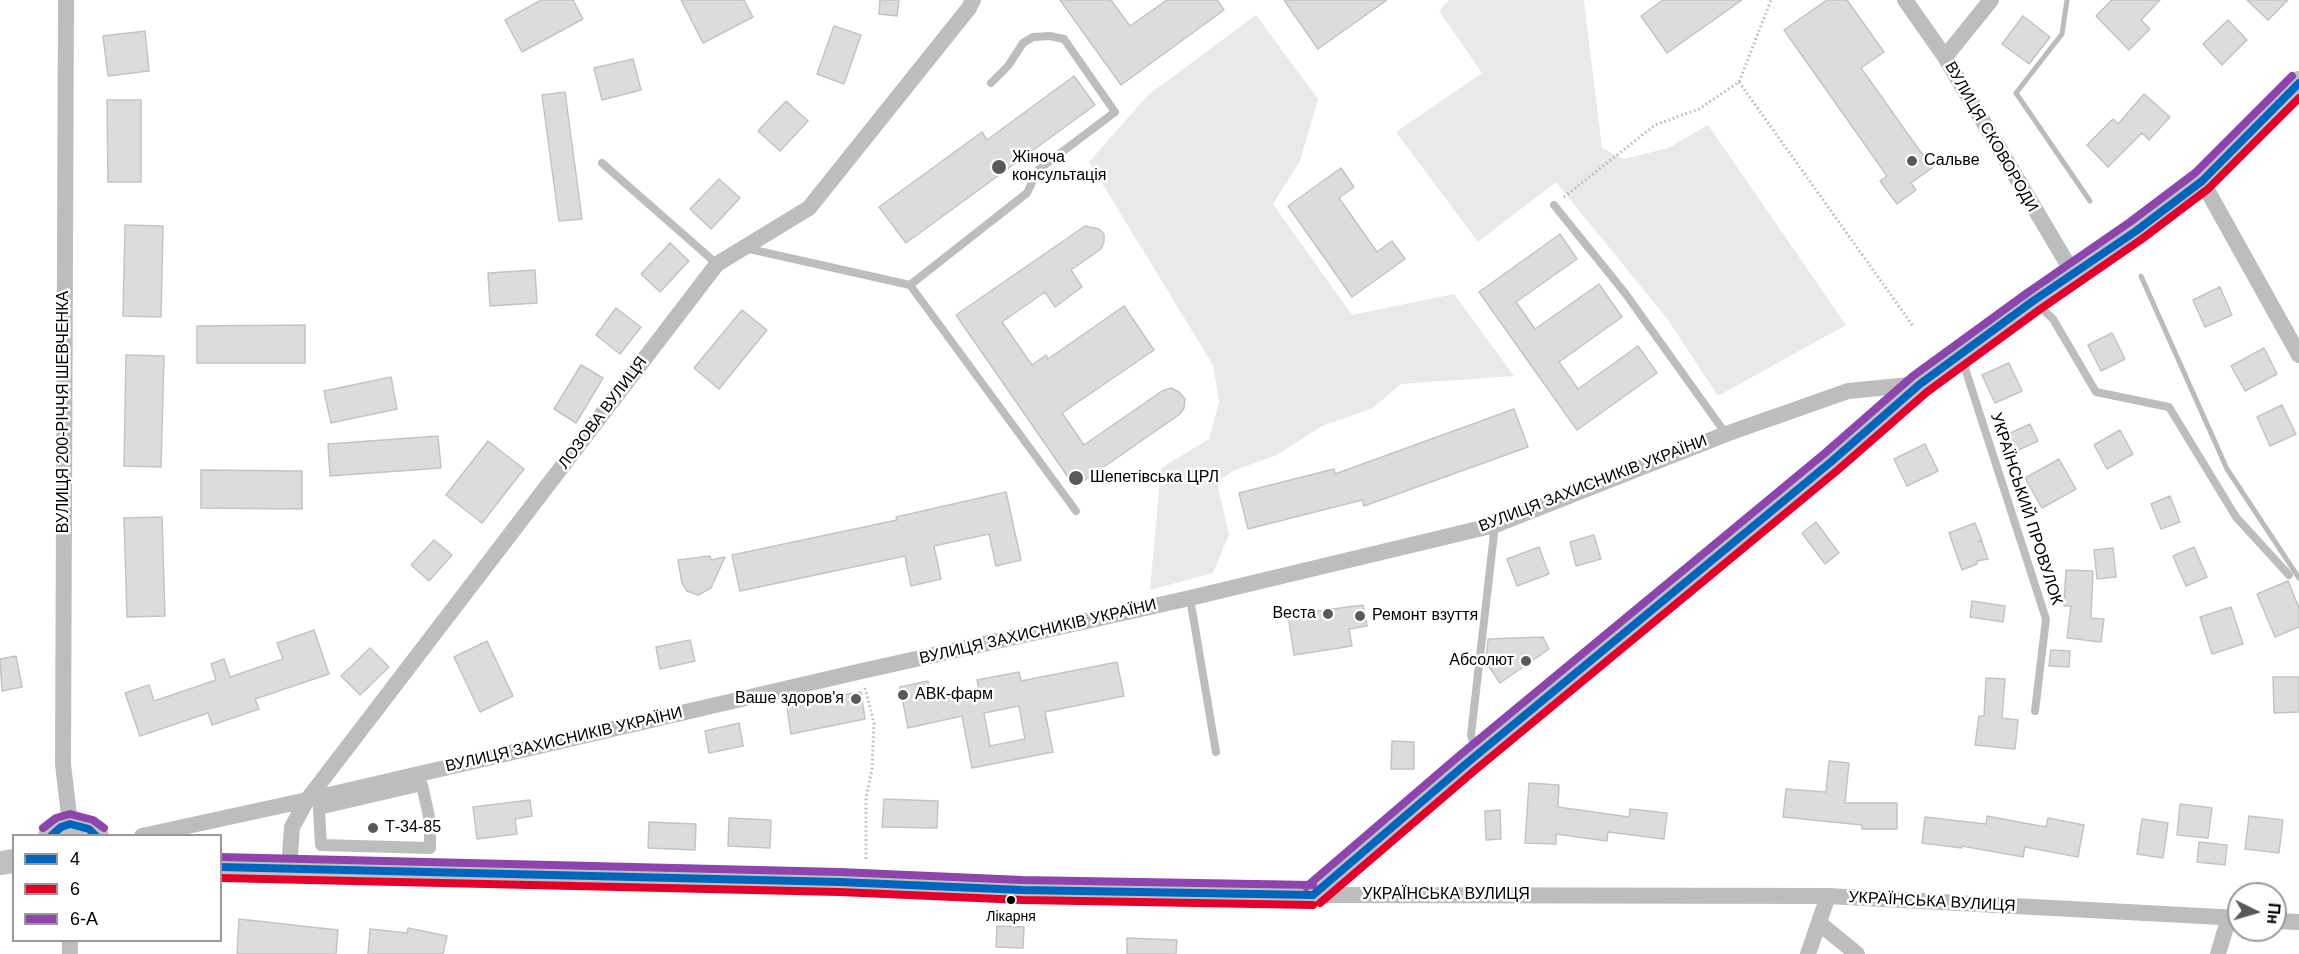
<!DOCTYPE html>
<meta charset="utf-8">
<style>
body{margin:0}
#map{position:relative;width:2299px;height:954px;overflow:hidden;background:#fff;font-family:Arial,sans-serif}
canvas{display:block}
.legend{position:absolute;left:12px;top:834px;width:210px;height:108px;box-sizing:border-box;background:#fff;border:2px solid #999;margin:0;padding:8px 10px;list-style:none;font-size:18px;color:#000}
.legend li{display:flex;align-items:center;gap:12px;height:30px}
.legend b{width:30px;border:2px solid #999}
.north{position:absolute;left:2227px;top:882px;width:60px;height:60px;box-sizing:border-box;background:#fff;border:2px solid #999;border-radius:50%;rotate:95deg;font-size:16px;font-weight:700;line-height:24px;text-align:center;color:#000}
.north::after{content:'';display:block;margin:auto;width:21px;height:27px;background:#595959;clip-path:polygon(50% 0,100% 100%,50% 72%,0 100%)}
</style>
<div id="map">
<canvas width="2299" height="954"></canvas>
<ul class="legend">
<li><b style="height:8px;background:#0065bd"></b>4</li>
<li><b style="height:8px;background:#e4002b"></b>6</li>
<li><b style="height:8px;background:#8e44ad"></b>6-А</li>
</ul>
<div class="north">Пн</div>
</div>
<script>
const c = document.querySelector('canvas').getContext('2d');
c.lineJoin = 'round';
function fill(path, color) { c.fillStyle = color; c.fill(path, 'evenodd'); }
const poly = rows => new Path2D(rows.map(r => 'M' + r).join(''));
function trace(path, color, width, dash) { c.strokeStyle = color; c.lineWidth = width; c.lineCap = dash ? 'butt' : 'round'; c.setLineDash(dash || []); c.stroke(path); }
function write(font, color, halo, rows, align = 'center') {
  c.font = font + ' Arial,sans-serif'; c.lineWidth = 5; c.setLineDash([]); c.textBaseline = 'middle'; c.strokeStyle = halo; c.fillStyle = color; for (const [text, x, y, turn = 0] of rows) {
    c.save(); c.translate(x, y); c.rotate((+turn || 0) * Math.PI / 180); c.textAlign = isNaN(turn) ? turn : align; if (halo) c.strokeText(text, 0, 0); c.fillText(text, 0, 0); c.restore();
  }
}
fill(poly([
 [1449,0,1584,0,1602,148,1624,159,1668,148,1708,125,1846,325,1718,396,1668,320,1556,182,1478,242,1396,132,1482,73,1439,11],
 [1256,15,1318,99,1300,161,1273,204,1352,315,1454,294,1514,376,1401,384,1373,408,1322,426,1277,455,1235,470,1217,482,1229,535,1213,573,1150,590,1161,468,1209,439,1219,402,1213,365,1089,162,1148,95]
]), '#e9e9e9');
trace(poly([
 [2067,0,2062,34,2016,93,2090,201],
 [2141,276,2227,469,2299,578]
]), '#bbb', 5);
const building = poly([
 [541,0,573,0,583,19,522,52,505,20,541,0],
 [681,0,744,0,753,17,703,43,681,0],
 [880,0,899,0,897,16,879,14,880,0],
 [1060,0,1111,0,1130,26,1167,0,1217,0,1224,10,1121,85,1060,0],
 [1284,0,1387,0,1318,49,1284,0],
 [1663,0,1742,0,1667,53,1641,16,1663,0],
 [1827,0,1847,0,1884,52,1861,68,1932,168,1911,183,1916,190,1897,204,1880,181,1887,176,1784,30,1827,0],
 [2112,0,2160,0,2141,20,2150,29,2129,50,2096,16,2112,0],
 [2247,0,2288,0,2268,20,2247,0],
 [2023,16,2050,37,2029,64,2002,44,2023,16],
 [2228,20,2247,40,2222,65,2203,44,2228,20],
 [834,26,861,35,844,84,817,74,834,26],
 [145,31,149,71,108,76,103,36,145,31],
 [633,59,641,90,602,100,594,68,633,59],
 [1074,76,1095,105,906,243,879,207,982,132,987,140,1074,76],
 [565,92,582,219,559,221,542,95,565,92],
 [2144,94,2170,117,2149,140,2142,133,2108,167,2087,145,2113,119,2118,124,2144,94],
 [107,100,141,100,141,182,108,182,107,100],
 [786,101,808,121,780,151,758,131,786,101],
 [1341,168,1354,187,1339,198,1377,252,1392,241,1405,259,1352,297,1288,206,1341,168],
 [719,179,740,198,711,229,690,209,719,179],
 [125,225,163,226,161,317,123,316,125,225],
 [1085,226,1099,229,1104,234,1104,242,1101,249,1071,270,1082,287,1055,307,1045,292,1002,322,1032,365,1046,355,1048,359,1124,306,1154,350,1062,413,1084,445,1162,391,1171,388,1179,392,1185,399,1184,408,1180,414,1075,487,956,315,1085,226],
 [1560,234,1577,259,1516,302,1535,329,1599,284,1622,317,1559,362,1578,389,1638,346,1657,373,1577,430,1479,292,1560,234],
 [670,243,689,261,660,292,641,274,670,243],
 [535,270,537,303,490,306,488,273,535,270],
 [2220,287,2232,315,2205,327,2193,300,2220,287],
 [616,308,641,327,620,354,596,335,616,308],
 [742,310,767,330,719,389,694,368,742,310],
 [305,325,305,363,197,363,197,326,305,325],
 [2112,333,2125,359,2101,371,2088,345,2112,333],
 [2264,348,2277,374,2245,391,2231,366,2264,348],
 [126,355,164,356,161,467,124,466,126,355],
 [2009,363,2022,391,1995,403,1982,375,2009,363],
 [581,365,603,378,576,423,554,409,581,365],
 [391,377,397,409,331,423,324,391,391,377],
 [2282,405,2296,434,2270,446,2257,417,2282,405],
 [1514,409,1528,447,1364,506,1362,500,1248,529,1239,493,1334,469,1335,474,1514,409],
 [2030,424,2038,441,2014,452,2006,435,2030,424],
 [2120,430,2133,454,2107,469,2094,445,2120,430],
 [438,436,441,468,330,476,328,444,438,436],
 [488,441,524,469,482,523,446,495,488,441],
 [1925,444,1938,471,1907,486,1894,459,1925,444],
 [2059,459,2076,489,2042,508,2025,478,2059,459],
 [201,470,302,471,302,509,201,508,201,470],
 [1006,492,1021,560,996,566,989,534,934,546,941,579,911,586,905,556,740,591,732,555,897,520,896,517,1006,492],
 [2170,496,2180,522,2161,529,2151,504,2170,496],
 [162,517,165,616,127,617,124,518,162,517],
 [1816,522,1839,553,1825,564,1802,533,1816,522],
 [1975,523,1982,540,1978,542,1982,542,1988,559,1977,561,1977,564,1962,570,1949,533,1975,523],
 [1594,535,1601,559,1576,566,1570,542,1594,535],
 [434,540,452,555,429,581,411,565,434,540],
 [1539,547,1549,574,1517,586,1507,559,1539,547],
 [2194,547,2207,577,2186,586,2173,556,2194,547],
 [2113,548,2116,577,2097,579,2094,550,2113,548],
 [710,556,711,560,725,557,711,588,698,595,687,591,682,583,678,560,710,556],
 [2066,570,2093,571,2091,618,2104,619,2101,642,2067,638,2071,606,2064,606,2066,570],
 [2288,581,2299,608,2299,627,2275,637,2257,594,2288,581],
 [1972,601,2005,606,2003,622,1970,617,1972,601],
 [1363,605,1367,626,1349,629,1352,646,1294,655,1288,615,1363,605],
 [2231,607,2243,644,2212,654,2200,617,2231,607],
 [314,630,329,674,255,699,259,709,212,725,208,713,140,736,125,693,149,685,154,701,216,680,211,664,224,659,230,677,283,659,277,643,314,630],
 [1543,637,1549,649,1500,683,1486,662,1488,639,1543,637],
 [690,640,695,661,660,669,656,647,690,640],
 [487,641,513,696,480,712,454,657,487,641],
 [370,648,389,667,360,695,341,676,370,648],
 [2051,650,2070,651,2069,667,2049,666,2051,650],
 [16,656,22,687,2,691,0,659,16,656],
 [1117,662,1124,696,1045,712,1053,752,972,768,962,716,908,728,900,687,928,681,932,698,979,689,977,680,1019,672,1021,681,1117,662],
 [1019,706,1025,739,990,746,984,713,1019,706],
 [2273,677,2299,677,2299,712,2274,713,2273,677],
 [1986,678,2005,679,2002,718,2018,720,2015,749,1975,745,1979,716,1984,716,1986,678],
 [861,692,865,719,791,734,787,708,829,701,828,697,861,692],
 [739,723,743,746,709,753,705,731,739,723],
 [1392,741,1414,742,1414,769,1391,769,1392,741],
 [1829,761,1849,763,1845,803,1897,803,1897,829,1862,829,1862,825,1783,817,1786,789,1826,792,1829,761],
 [1529,783,1559,785,1558,807,1629,817,1630,809,1667,813,1664,839,1608,832,1607,841,1556,834,1556,844,1525,843,1529,783],
 [884,799,938,801,937,828,882,827,884,799],
 [530,800,532,816,515,819,517,834,477,839,473,807,530,800],
 [2180,804,2212,808,2208,838,2177,835,2180,804],
 [1500,810,1501,839,1486,840,1485,811,1500,810],
 [1987,816,2046,827,2048,818,2084,825,2078,857,2025,847,2023,857,1962,846,1962,848,1922,843,1925,817,1986,824,1987,816],
 [2249,816,2283,820,2279,853,2245,849,2249,816],
 [729,818,771,820,770,848,728,846,729,818],
 [2142,819,2168,823,2163,858,2137,854,2142,819],
 [649,822,696,824,695,850,648,848,649,822],
 [2199,842,2227,845,2225,865,2197,862,2199,842],
 [239,919,338,930,336,954,237,954,239,919],
 [997,926,1024,927,1023,948,996,947,997,926],
 [408,928,447,936,443,954,368,954,370,929,407,933,408,928],
 [1127,938,1177,940,1176,954,1127,954,1127,938]
]);
fill(building, '#dcdcdc');
trace(building, '#c4c4c4', 1.5);
trace(poly([
 [1739,82,1913,326],
 [1564,197,1655,125,1699,109,1739,82,1771,0],
 [865,688,874,723,872,769,866,798,866,860]
]), '#b8b8b8', 3, [1.5, 3]);
trace(poly([
 [602,163,717,264],
 [1554,205,1625,293,1726,434],
 [745,248,910,285,1027,193,1038,170,1115,112,1064,39,1050,36,1033,37,1023,43,1008,66,991,83],
 [910,285,1076,511],
 [2036,303,2053,319,2096,392,2169,407,2236,517,2289,575],
 [1961,356,2046,619,2035,711],
 [1190,598,1216,752],
 [1476,751,1471,735,1495,525]
]), '#bdbdbd', 8);
trace(poly([
 [422,785,430,821,430,848,321,845,319,809,422,785]
]), '#bdbdbd', 12);
trace(poly([
 [66,0,63,764,70,824],
 [1905,0,1945,57,2074,275],
 [1945,57,1991,0],
 [2202,181,2299,355],
 [142,836,307,800,862,671,1190,598,1495,525,1726,434,1848,391,1920,384],
 [289,869,292,827,307,800,717,264,809,208,969,8,973,0],
 [1313,895,1828,896,2239,918],
 [2275,921,2299,922],
 [1819,923,1857,954],
 [70,940,70,954],
 [1808,954,1828,896],
 [2218,954,2229,917]
]), '#bdbdbd', 16);
trace(poly([
 [50,836,61,827,70,824,89,829,97,836],
 [0,863,14,861],
 [220,867,840,882,1022,890,1313,895,1467,763,1832,461,1920,384,2033,301,2136,231,2202,181,2299,83]
]), '#c0c0c0', 24);
trace(poly([
 [51,836,61,827,70,824,89,829,96,836],
 [220,867,840,882,1022,890,1313,895],
 [1313,895,1467,763,1832,461,1920,384,2033,301,2136,231,2202,181,2299,83]
]), '#0065bd', 8);
trace(poly([
 [220,878,840,892,1022,900,1313,905],
 [1320,903,1474,771,1839,469,1927,392,2039,310,2142,239,2208,189,2299,98]
]), '#e4002b', 8);
trace(poly([
 [43,828,56,818,70,814,93,820,104,828],
 [220,857,840,872,1022,880,1313,885],
 [1306,887,1460,755,1825,453,1913,376,2027,293,2130,222,2195,173,2292,76]
]), '#8e44ad', 8);
for (const [x, y, r, color] of [
 [1912,161,6,"#595959"],
 [999,167,8,"#595959"],
 [1076,478,8,"#595959"],
 [1328,614,6,"#595959"],
 [1360,616,6,"#595959"],
 [1526,661,6,"#595959"],
 [903,695,6,"#595959"],
 [856,699,6,"#595959"],
 [373,828,6,"#595959"],
 [1011,900,5,"#000"]
]) { const dot = new Path2D(); dot.arc(x, y, r, 0, 2 * Math.PI); c.fillStyle = color; c.fill(dot); trace(dot, '#fff', 2); }
write('14px', '#000', '#fff', [
 ["Лікарня",1011,917]
]);
write('16px', '#000', '#fff', [
 ["ВУЛИЦЯ СКОВОРОДИ",1991,137,60],
 ["ВУЛИЦЯ 200-РІЧЧЯ ШЕВЧЕНКА",64,412,-90],
 ["ЛОЗОВА ВУЛИЦЯ",603,413,-53],
 ["ВУЛИЦЯ ЗАХИСНИКІВ УКРАЇНИ",1593,484,-21],
 ["УКРАЇНСЬКИЙ ПРОВУЛОК",2026,509,72],
 ["ВУЛИЦЯ ЗАХИСНИКІВ УКРАЇНИ",1038,632,-13],
 ["ВУЛИЦЯ ЗАХИСНИКІВ УКРАЇНИ",564,740,-13],
 ["УКРАЇНСЬКА ВУЛИЦЯ",1446,895],
 ["УКРАЇНСЬКА ВУЛИЦЯ",1932,902,3]
]);
write('16px', '#000', '#fff', [
 ["Жіноча",1012,158],
 ["консультація",1012,176],
 ["Сальве",1924,161],
 ["Шепетівська ЦРЛ",1090,478],
 ["Веста",1316,614,"right"],
 ["Ремонт взуття",1372,616],
 ["Абсолют",1514,661,"right"],
 ["АВК-фарм",915,695],
 ["Ваше здоров'я",844,699,"right"],
 ["Т-34-85",385,828]
], 'left');
</script>
